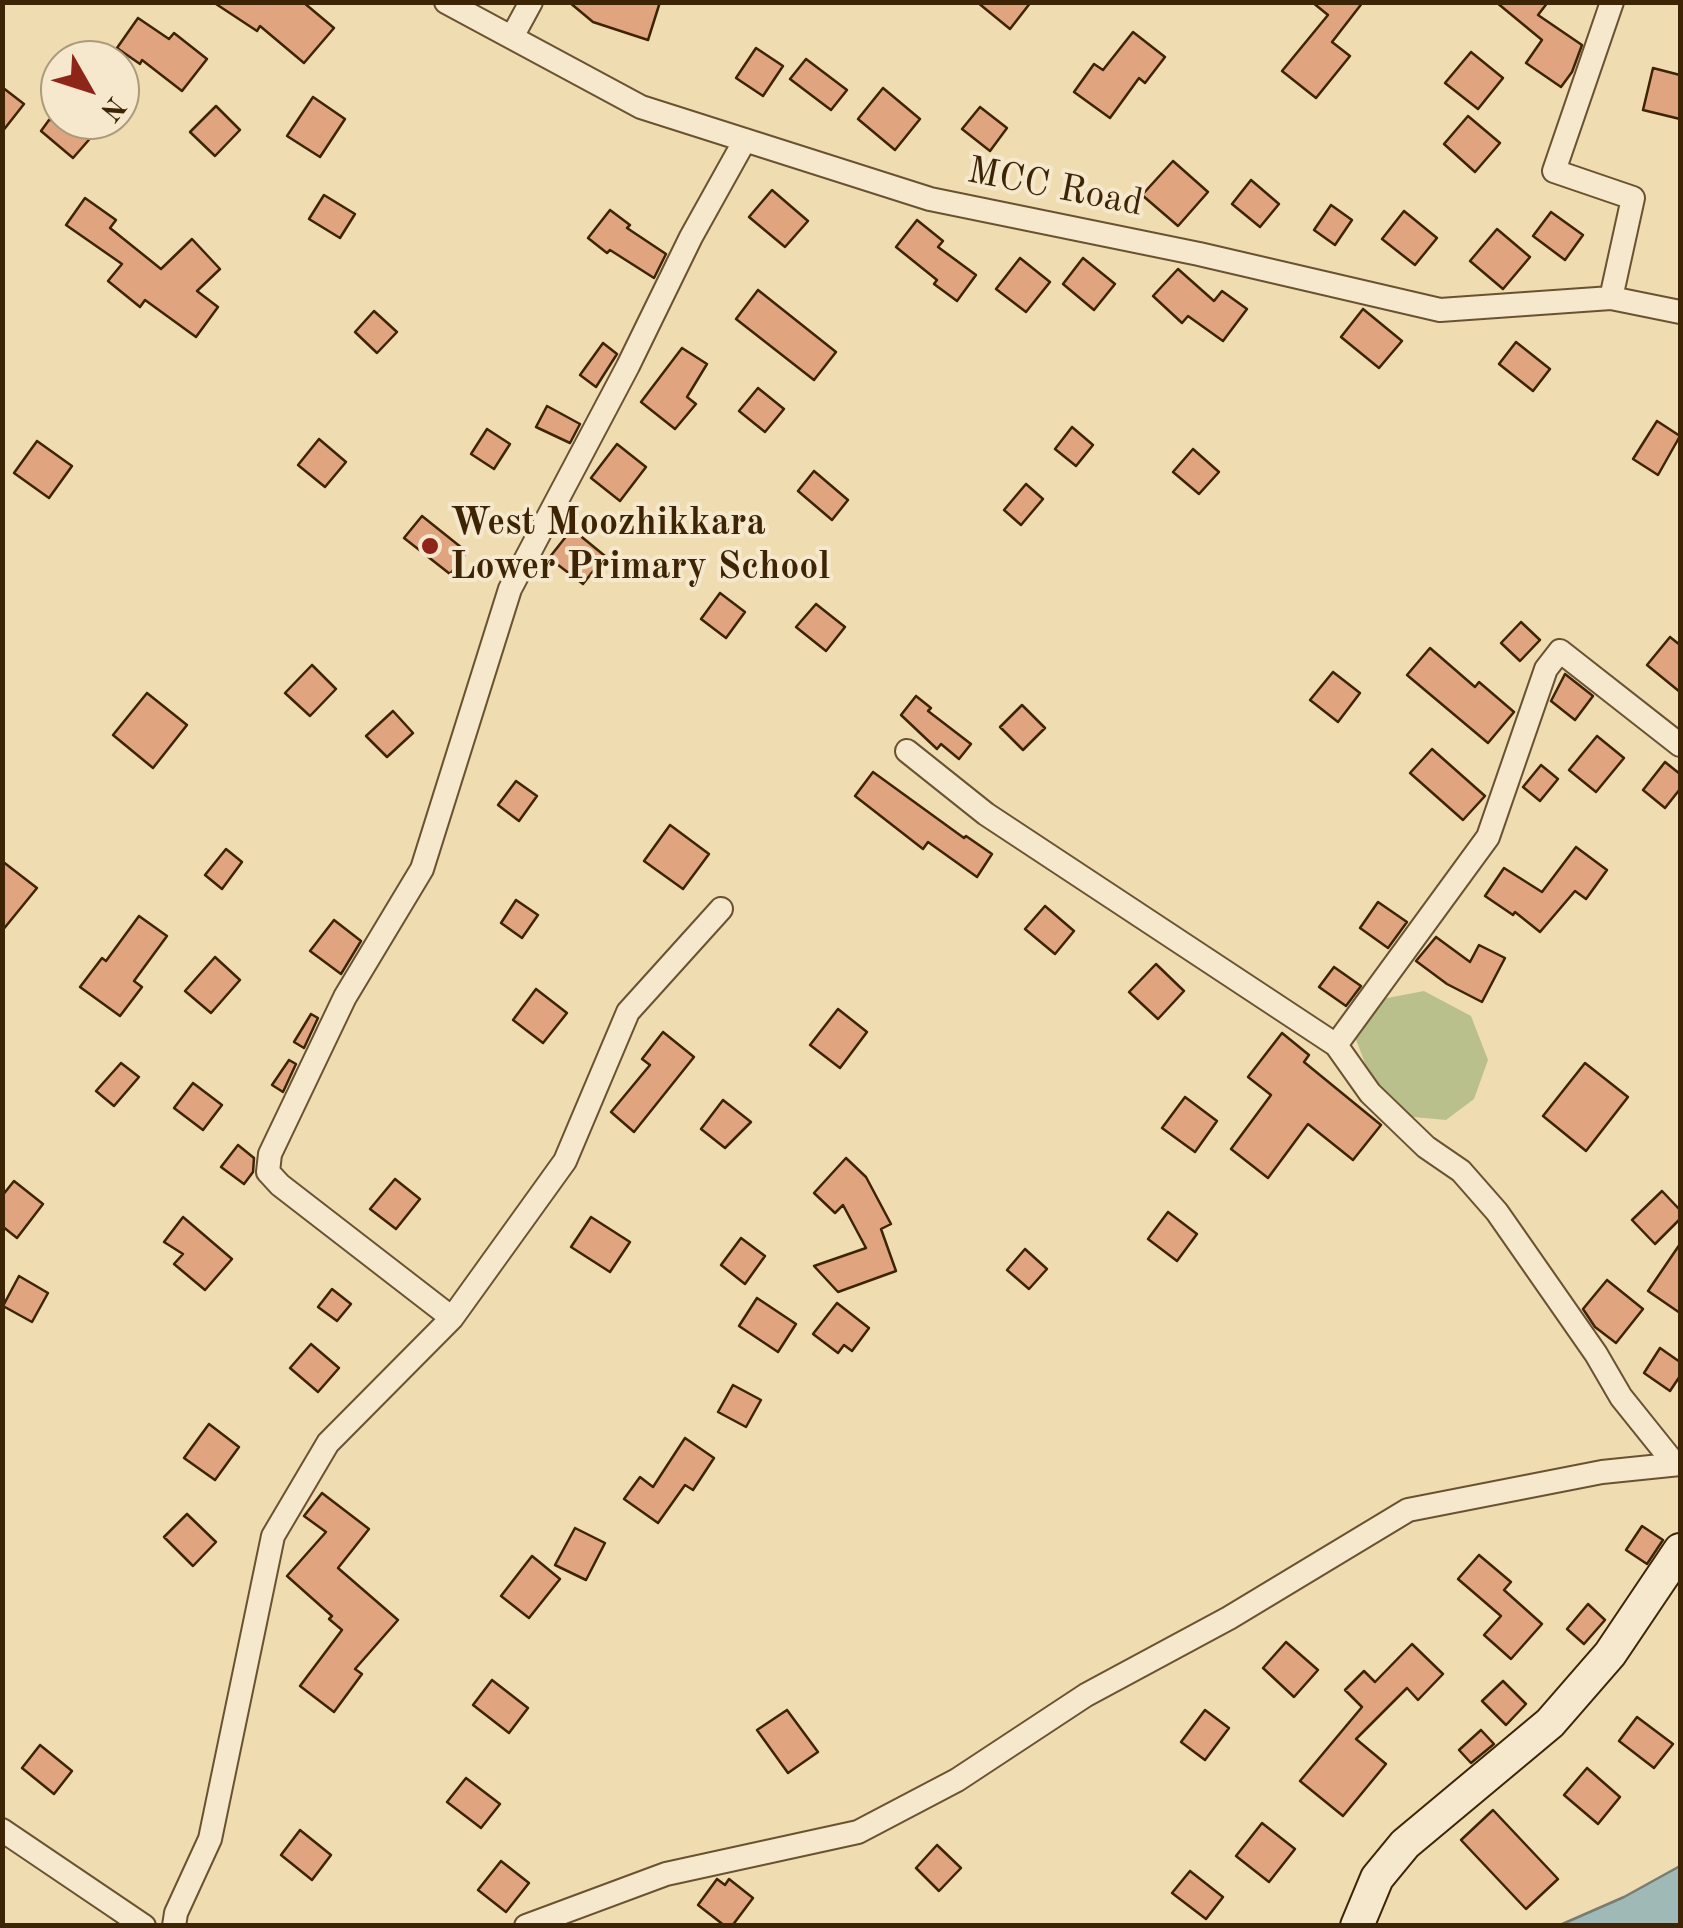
<!DOCTYPE html>
<style>
body{margin:0}
#map{position:relative;width:1683px;height:1928px;overflow:hidden;background:#f0dcb1;font-family:"Old Standard TT",serif}
canvas{display:block}
.frame{position:absolute;inset:0;border:5px solid #3d2405;pointer-events:none}
.north{position:absolute;left:40px;top:40px;width:100px;height:100px;box-sizing:border-box;background:#f5e8cc;border:2px solid #ab9a7c;border-radius:50%;rotate:129deg;font-size:28px;font-weight:700;line-height:40px;text-align:center;color:#3d2405}
.north::after{content:'';display:block;margin:auto;width:35px;height:45px;background:#8f2418;clip-path:polygon(50% 0,100% 100%,50% 72%,0 100%)}
</style>
<div id="map">
<canvas width="1683" height="1928"></canvas>
<div class="frame"></div>
<div class="north">N</div>
</div>
<script>
const c = document.querySelector('canvas').getContext('2d');
c.lineJoin = 'round';
function fill(path, color) { c.fillStyle = color; c.fill(path, 'evenodd'); }
const poly = rows => new Path2D(rows.map(r => 'M' + r).join(''));
function trace(path, color, width, dash) { c.strokeStyle = color; c.lineWidth = width; c.lineCap = dash ? 'butt' : 'round'; c.setLineDash(dash || []); c.stroke(path); }
function write(font, color, halo, rows, align = 'center') {
  c.font = font + ' "Old Standard TT",serif'; c.lineWidth = 8; c.setLineDash([]); c.textBaseline = 'middle'; c.strokeStyle = halo; c.fillStyle = color; for (const [text, x, y, turn = 0] of rows) {
    c.save(); c.translate(x, y); c.rotate((+turn || 0) * Math.PI / 180); c.textAlign = isNaN(turn) ? turn : align; if (halo) c.strokeText(text, 0, 0); c.fillText(text, 0, 0); c.restore();
  }
}
fill(poly([
 [1424,991,1471,1016,1488,1060,1474,1099,1446,1120,1402,1116,1371,1079,1355,1037,1377,1000]
]), '#b9c08c');
const water = poly([
 [1680,1866,1680,1925,1560,1925,1624,1897,1680,1866]
]);
fill(water, '#9fb9b7');
trace(water, '#787d70', 2.5);
const building = poly([
 [213,2,303,2,334,28,304,63,260,26,257,31,213,2],
 [569,2,660,2,648,40,593,22,569,2],
 [977,2,1031,2,1010,29,977,2],
 [1312,2,1363,2,1332,42,1350,56,1316,98,1282,71,1328,15,1312,2],
 [1496,2,1548,2,1538,15,1582,45,1572,72,1561,87,1526,63,1542,40,1496,2],
 [138,18,169,39,174,33,207,59,182,91,142,60,140,64,117,48,138,18],
 [1133,32,1165,57,1145,83,1139,78,1110,118,1074,92,1094,64,1103,70,1133,32],
 [756,48,783,66,763,96,736,78,756,48],
 [1471,52,1503,78,1478,109,1445,83,1471,52],
 [806,59,847,90,831,110,790,79,806,59],
 [1653,68,1680,75,1680,119,1643,110,1653,68],
 [2,87,24,104,2,132,2,87],
 [883,88,920,119,895,150,858,119,883,88],
 [313,97,345,119,320,157,287,136,313,97],
 [216,106,240,130,215,156,190,132,216,106],
 [980,107,1007,128,990,151,962,129,980,107],
 [1468,116,1500,143,1475,172,1444,144,1468,116],
 [49,120,78,120,94,134,73,158,41,131,49,120],
 [1173,161,1208,192,1178,226,1142,195,1173,161],
 [1251,180,1279,204,1260,227,1232,204,1251,180],
 [772,190,808,221,785,247,749,217,772,190],
 [324,195,355,214,340,238,309,219,324,195],
 [85,198,116,220,110,228,161,269,192,239,220,269,197,291,218,307,196,337,145,300,140,307,108,281,122,264,66,225,85,198],
 [1331,205,1352,220,1335,245,1314,230,1331,205],
 [610,210,630,225,627,228,666,254,654,278,610,250,607,253,588,238,610,210],
 [1404,211,1437,238,1415,265,1382,239,1404,211],
 [1551,212,1583,235,1565,260,1533,236,1551,212],
 [917,220,943,241,938,247,976,275,957,301,934,284,937,280,896,247,917,220],
 [1497,229,1530,257,1503,289,1470,261,1497,229],
 [1020,258,1050,282,1026,312,996,289,1020,258],
 [1083,258,1115,284,1094,310,1063,284,1083,258],
 [1178,269,1214,301,1222,291,1247,309,1223,341,1188,316,1182,323,1153,296,1178,269],
 [758,290,836,352,814,380,736,319,758,290],
 [1363,309,1402,341,1379,368,1341,337,1363,309],
 [374,311,397,332,377,353,355,332,374,311],
 [1516,342,1550,369,1533,391,1499,364,1516,342],
 [603,343,617,354,596,387,580,375,603,343],
 [682,348,707,364,687,397,696,404,675,429,641,402,682,348],
 [758,388,784,409,765,432,739,411,758,388],
 [547,406,580,424,570,443,536,427,547,406],
 [1657,421,1680,436,1658,475,1633,459,1657,421],
 [1072,427,1093,445,1076,466,1055,449,1072,427],
 [487,429,510,444,494,469,471,454,487,429],
 [319,439,346,462,325,487,298,465,319,439],
 [37,441,72,466,49,498,14,473,37,441],
 [617,444,646,467,620,501,591,478,617,444],
 [1193,449,1219,472,1199,494,1173,472,1193,449],
 [814,471,848,500,832,520,798,491,814,471],
 [1026,484,1043,499,1021,525,1004,510,1026,484],
 [422,516,467,552,450,574,404,538,422,516],
 [572,529,605,556,583,584,549,558,572,529],
 [720,593,745,612,726,638,701,619,720,593],
 [816,604,845,627,826,651,796,627,816,604],
 [1521,622,1540,640,1520,661,1501,643,1521,622],
 [1670,637,1680,645,1680,692,1647,665,1670,637],
 [1430,648,1475,687,1479,682,1514,712,1488,743,1407,675,1430,648],
 [312,665,336,689,310,716,285,693,312,665],
 [1333,672,1360,693,1338,722,1310,700,1333,672],
 [1565,674,1593,696,1575,720,1551,701,1565,674],
 [147,693,187,725,153,768,113,735,147,693],
 [916,696,931,708,928,711,971,744,959,759,941,744,937,749,901,715,916,696],
 [1022,705,1045,728,1023,750,1000,727,1022,705],
 [393,711,413,733,387,757,366,736,393,711],
 [1597,736,1624,758,1596,792,1569,770,1597,736],
 [1432,749,1485,796,1463,820,1410,773,1432,749],
 [1665,762,1680,774,1680,789,1665,808,1643,790,1665,762],
 [1541,765,1558,779,1540,801,1523,787,1541,765],
 [873,772,964,838,966,836,992,854,977,877,928,842,923,849,855,796,873,772],
 [516,781,537,796,519,821,498,805,516,781],
 [670,825,709,854,683,889,644,861,670,825],
 [1576,847,1607,870,1586,899,1575,891,1540,932,1515,912,1513,915,1485,896,1504,868,1542,892,1576,847],
 [226,849,242,862,222,889,205,875,226,849],
 [2,861,37,888,2,931,2,861],
 [516,900,538,915,522,938,501,923,516,900],
 [1378,902,1407,922,1388,948,1360,928,1378,902],
 [1045,906,1074,931,1055,954,1025,929,1045,906],
 [139,916,167,936,134,981,142,987,120,1016,80,987,102,958,106,961,139,916],
 [334,920,361,941,341,974,310,951,334,920],
 [1436,937,1470,962,1479,945,1505,958,1482,1002,1447,984,1416,961,1436,937],
 [215,957,240,980,211,1013,185,991,215,957],
 [1156,964,1184,991,1158,1019,1129,992,1156,964],
 [1334,967,1361,986,1346,1006,1319,987,1334,967],
 [536,989,567,1013,543,1043,513,1020,536,989],
 [838,1009,867,1032,840,1068,810,1045,838,1009],
 [311,1014,318,1018,304,1048,294,1042,311,1014],
 [663,1032,694,1057,634,1132,611,1112,650,1065,642,1059,663,1032],
 [1282,1033,1309,1055,1304,1062,1381,1125,1353,1160,1308,1124,1268,1178,1231,1149,1271,1095,1248,1077,1282,1033],
 [289,1060,296,1064,283,1092,272,1085,289,1060],
 [121,1063,139,1077,114,1106,96,1091,121,1063],
 [1585,1063,1628,1097,1586,1151,1543,1116,1585,1063],
 [193,1083,222,1105,203,1130,174,1108,193,1083],
 [1185,1097,1217,1121,1195,1152,1162,1128,1185,1097],
 [723,1100,751,1122,725,1148,701,1129,723,1100],
 [238,1145,254,1158,253,1172,244,1184,221,1167,238,1145],
 [846,1158,866,1177,891,1224,881,1229,896,1271,838,1292,814,1266,866,1248,843,1205,835,1213,814,1193,846,1158],
 [395,1179,420,1199,396,1229,370,1209,395,1179],
 [14,1181,43,1204,17,1238,2,1226,2,1196,14,1181],
 [1662,1191,1680,1210,1680,1219,1655,1244,1632,1220,1662,1191],
 [1168,1212,1197,1234,1177,1261,1148,1239,1168,1212],
 [183,1217,232,1259,205,1290,174,1264,183,1254,164,1242,183,1217],
 [591,1217,630,1242,610,1272,571,1247,591,1217],
 [741,1238,765,1256,745,1284,721,1265,741,1238],
 [1680,1244,1680,1313,1648,1291,1680,1244],
 [1025,1249,1047,1269,1029,1289,1007,1270,1025,1249],
 [19,1276,48,1293,32,1322,3,1306,19,1276],
 [1607,1280,1643,1309,1616,1343,1595,1327,1583,1309,1607,1280],
 [332,1289,351,1304,337,1321,318,1307,332,1289],
 [757,1298,796,1324,778,1352,739,1326,757,1298],
 [837,1303,869,1328,852,1351,844,1345,838,1353,813,1334,837,1303],
 [311,1344,339,1368,318,1392,290,1368,311,1344],
 [1660,1348,1680,1362,1680,1376,1670,1391,1644,1373,1660,1348],
 [733,1385,761,1400,746,1427,718,1412,733,1385],
 [209,1424,239,1447,215,1480,184,1458,209,1424],
 [685,1438,714,1458,693,1490,685,1485,658,1523,624,1499,640,1477,653,1487,685,1438],
 [322,1493,369,1529,338,1568,398,1620,355,1669,362,1674,334,1712,300,1686,342,1630,329,1619,332,1616,287,1576,326,1532,304,1516,322,1493],
 [187,1514,216,1542,193,1566,164,1537,187,1514],
 [1642,1526,1663,1540,1647,1564,1626,1550,1642,1526],
 [575,1528,605,1543,586,1580,555,1565,575,1528],
 [1479,1555,1511,1582,1504,1590,1542,1624,1511,1659,1484,1635,1501,1616,1458,1579,1479,1555],
 [532,1556,560,1579,529,1618,501,1596,532,1556],
 [1588,1604,1605,1620,1584,1644,1567,1629,1588,1604],
 [1286,1642,1318,1670,1294,1697,1263,1668,1286,1642],
 [1412,1644,1443,1674,1418,1700,1407,1688,1356,1739,1386,1764,1343,1816,1300,1781,1362,1707,1345,1690,1364,1671,1375,1682,1412,1644],
 [492,1680,528,1708,509,1733,473,1705,492,1680],
 [1503,1681,1526,1704,1506,1725,1482,1701,1503,1681],
 [787,1710,818,1752,788,1773,757,1730,787,1710],
 [1205,1710,1229,1728,1205,1760,1181,1742,1205,1710],
 [1637,1717,1673,1744,1654,1768,1619,1741,1637,1717],
 [1481,1730,1494,1744,1471,1763,1459,1750,1481,1730],
 [40,1745,72,1771,54,1794,22,1768,40,1745],
 [1587,1768,1620,1797,1598,1824,1564,1795,1587,1768],
 [466,1778,500,1804,481,1828,447,1802,466,1778],
 [1493,1810,1558,1879,1526,1909,1461,1840,1493,1810],
 [1262,1823,1295,1849,1269,1882,1236,1856,1262,1823],
 [300,1830,331,1855,312,1880,281,1855,300,1830],
 [937,1845,961,1868,939,1891,916,1868,937,1845],
 [501,1861,529,1883,506,1912,478,1890,501,1861],
 [1190,1871,1223,1897,1206,1919,1172,1893,1190,1871],
 [717,1879,725,1885,729,1879,753,1898,732,1926,725,1926,698,1905,717,1879]
]);
fill(building, '#e0a57f');
trace(building, '#3d2405', 2.5);
const street = poly([
 [446,2,641,107,930,199,1199,254,1440,310,1611,298,1680,312],
 [512,37,531,2],
 [1611,298,1633,198,1554,171,1612,2],
 [907,751,986,814,1336,1045,1370,1093,1426,1147,1461,1171,1497,1212,1596,1354,1621,1397,1674,1463],
 [1336,1045,1488,837,1546,669,1560,651,1680,745],
 [452,1318,280,1185,268,1172,270,1154,345,997,422,869,510,589,628,366,691,237,745,140],
 [2,1830,144,1926],
 [174,1926,176,1913,210,1839,273,1536,328,1443,452,1318,565,1161,628,1012,721,909],
 [526,1926,666,1874,858,1832,957,1780,1086,1695,1229,1618,1408,1510,1602,1472,1680,1464]
]);
const secondary = poly([
 [1357,1926,1377,1878,1405,1844,1550,1723,1610,1654,1680,1550]
]);
trace(street, '#6a5230', 26);
trace(secondary, '#3d2405', 36);
trace(street, '#f5e8cc', 22);
trace(secondary, '#f5e8cc', 32);
for (const [x, y, r, color] of [
 [430,546,10,"#8f2418"]
]) { const dot = new Path2D(); dot.arc(x, y, r, 0, 2 * Math.PI); c.fillStyle = color; c.fill(dot); trace(dot, '#f5e8cc', 4); }
write('38px', '#3d2405', '#f5e8cc', [
 ["MCC Road",1055,188,11]
]);
write('bold 38px', '#3d2405', '#f5e8cc', [
 ["West Moozhikkara",450,524],
 ["Lower Primary School",450,568]
], 'left');
</script>
